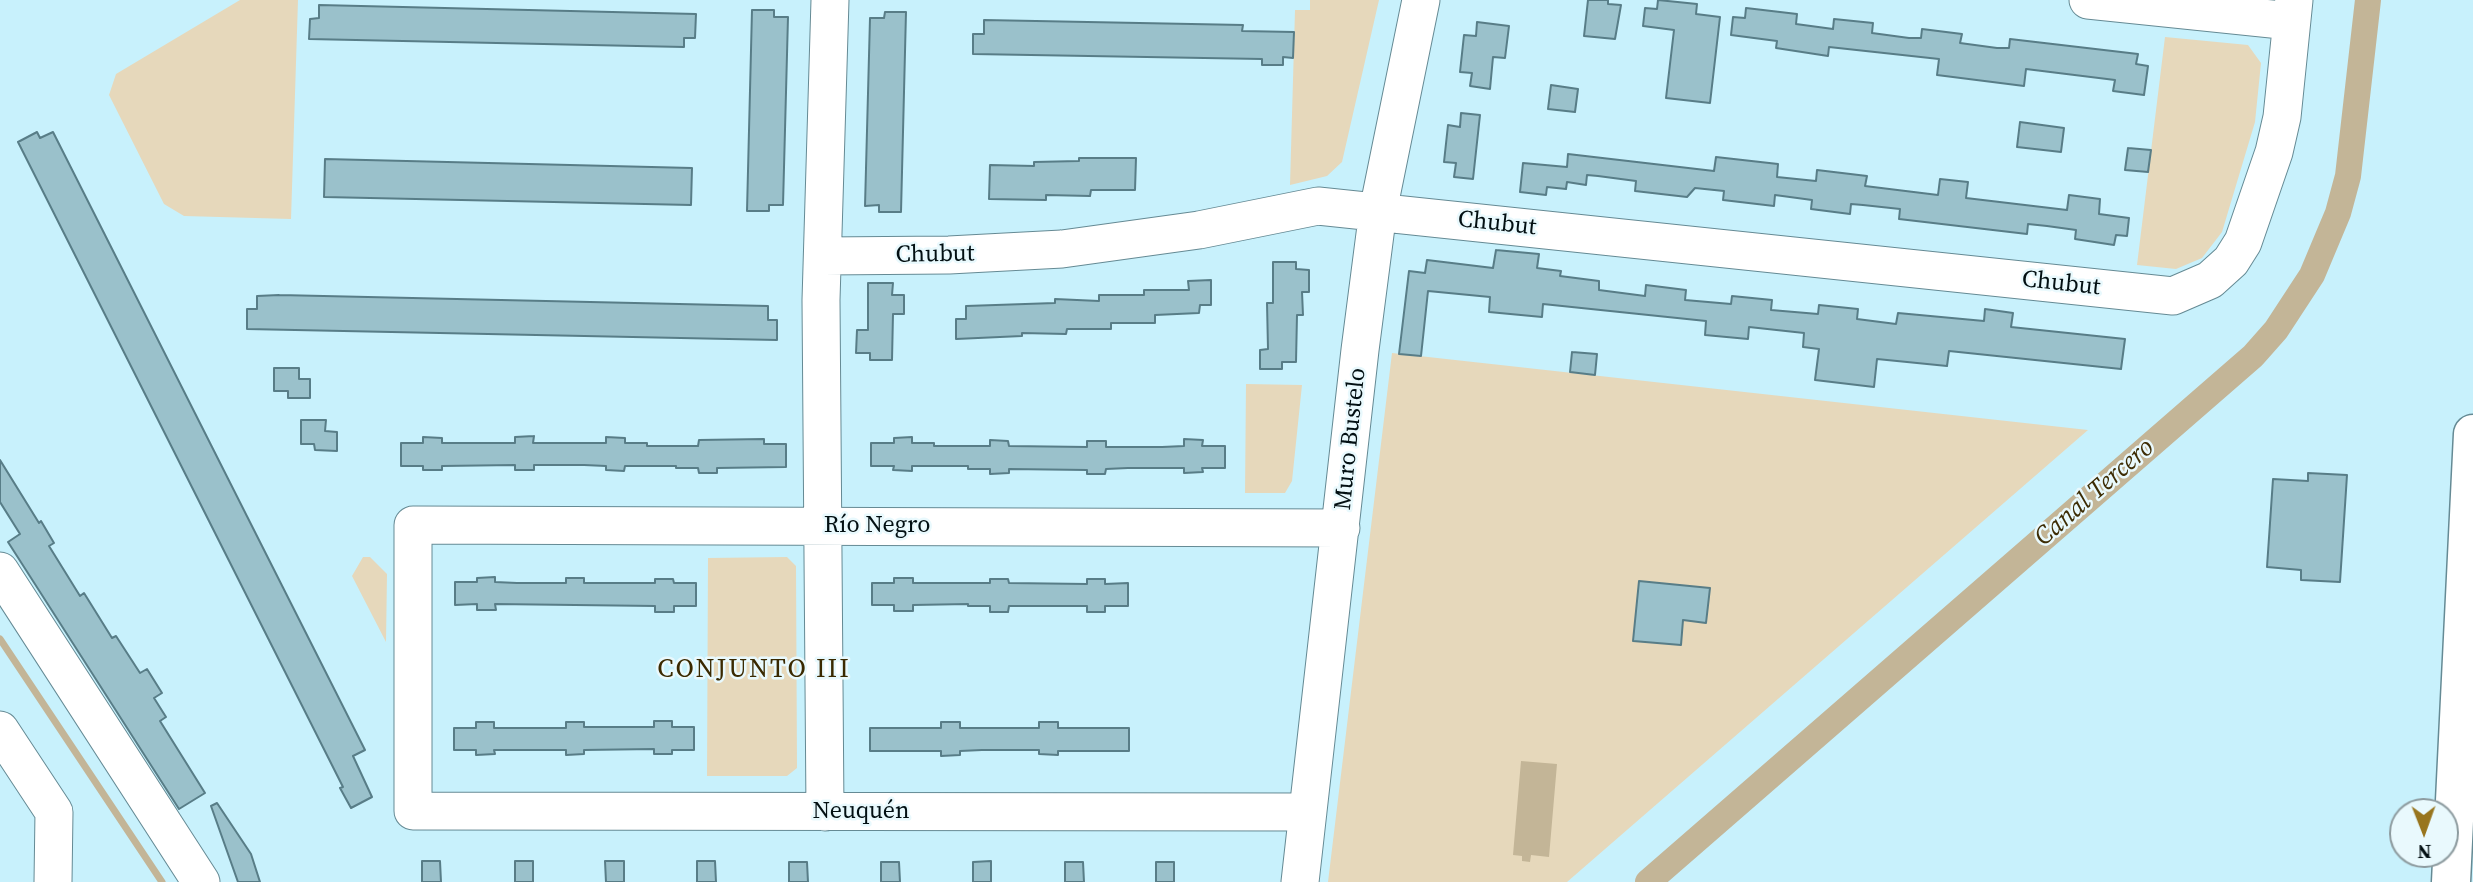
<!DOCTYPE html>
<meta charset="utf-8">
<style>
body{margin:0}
#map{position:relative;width:2473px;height:882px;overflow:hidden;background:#c8f1fc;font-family:"Source Serif 4",serif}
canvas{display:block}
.north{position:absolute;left:2389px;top:798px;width:70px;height:70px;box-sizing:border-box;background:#e9f9fd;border:2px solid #8d9b9f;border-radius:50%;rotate:179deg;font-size:19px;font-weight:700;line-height:28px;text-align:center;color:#020f12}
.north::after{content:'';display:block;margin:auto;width:24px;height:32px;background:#98751e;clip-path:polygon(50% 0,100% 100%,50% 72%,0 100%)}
</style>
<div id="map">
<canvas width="2473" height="882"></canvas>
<div class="north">N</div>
</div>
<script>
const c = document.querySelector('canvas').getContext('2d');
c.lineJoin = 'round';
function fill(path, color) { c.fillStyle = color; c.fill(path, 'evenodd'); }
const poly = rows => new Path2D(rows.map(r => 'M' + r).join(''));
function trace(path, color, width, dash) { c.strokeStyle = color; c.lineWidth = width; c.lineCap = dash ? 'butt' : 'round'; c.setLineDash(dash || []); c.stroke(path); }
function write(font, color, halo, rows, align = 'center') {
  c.font = font + ' "Source Serif 4",serif'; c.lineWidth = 5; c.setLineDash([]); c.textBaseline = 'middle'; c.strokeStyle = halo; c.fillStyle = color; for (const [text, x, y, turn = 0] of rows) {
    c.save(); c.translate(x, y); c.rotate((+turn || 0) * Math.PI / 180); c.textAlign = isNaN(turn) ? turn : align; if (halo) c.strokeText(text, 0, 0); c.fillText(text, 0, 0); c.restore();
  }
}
fill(poly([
 [240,0,298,0,291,219,184,216,164,204,109,95,116,74],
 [1310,0,1379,0,1342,162,1327,176,1290,185,1295,10,1310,10],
 [2165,37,2248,45,2261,63,2255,122,2222,232,2202,258,2176,269,2137,265],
 [1392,353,2088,430,1567,882,1328,882],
 [1246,384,1302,385,1292,481,1285,493,1245,493],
 [363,557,370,557,387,574,386,642,352,576],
 [787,557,796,566,797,768,787,776,707,776,708,558]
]), '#e6d8bb');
fill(poly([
 [1521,761,1557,764,1549,857,1531,855,1530,862,1522,861,1522,856,1513,855]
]), '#c3b597');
trace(poly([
 [0,639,162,882]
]), '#c3b597', 7);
trace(poly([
 [1648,882,2253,356,2276,330,2312,275,2338,213,2348,176,2368,0]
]), '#c3b597', 26);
const building = poly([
 [1588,0,1608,0,1608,4,1621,5,1615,39,1584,36,1588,0],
 [1658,0,1697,4,1696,14,1720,17,1710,103,1666,98,1674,30,1643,26,1645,8,1657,9,1658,0],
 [319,5,696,14,695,38,684,38,684,47,309,39,310,19,319,18,319,5],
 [1746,8,1797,14,1796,24,1833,29,1834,19,1873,23,1872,33,1909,38,1921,38,1922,29,1962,34,1960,43,1997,48,2009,48,2010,39,2138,54,2136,64,2148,66,2144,95,2113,91,2115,80,2026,69,2024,86,1937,75,1939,59,1829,47,1828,56,1776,48,1777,41,1731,35,1733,17,1745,18,1746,8],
 [752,10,774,10,774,17,788,17,783,205,769,205,769,211,747,211,752,10],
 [885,12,906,12,901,212,879,212,879,205,865,206,870,18,884,18,885,12],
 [984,20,1243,25,1242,31,1294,32,1293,58,1283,57,1283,65,1262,65,1262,59,973,54,973,34,984,34,984,20],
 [1477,22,1509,26,1505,58,1493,57,1490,89,1470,86,1472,73,1460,72,1464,35,1476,36,1477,22],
 [1551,85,1578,89,1575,112,1548,109,1551,85],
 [1461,113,1480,115,1473,179,1454,177,1456,163,1444,162,1448,125,1460,127,1461,113],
 [2020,122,2064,128,2061,152,2017,147,2020,122],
 [37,132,40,138,53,132,365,750,353,756,372,797,351,808,340,788,343,787,273,648,18,142,37,132],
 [2128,148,2151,150,2148,172,2125,170,2128,148],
 [1568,154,1714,171,1716,157,1778,164,1777,177,1816,181,1817,170,1867,176,1865,186,1938,195,1940,179,1968,182,1966,198,2067,210,2069,195,2100,199,2099,214,2129,218,2127,236,2116,235,2114,245,2075,239,2076,230,2047,226,2028,224,2027,234,1899,219,1900,209,1863,205,1851,204,1850,214,1811,209,1812,200,1775,195,1774,206,1723,200,1724,191,1695,188,1687,197,1635,191,1636,181,1598,176,1587,175,1586,185,1567,182,1566,189,1547,187,1546,195,1520,192,1523,163,1567,167,1568,154],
 [1079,158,1136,158,1135,190,1091,190,1090,196,1046,195,1046,200,989,199,990,165,1034,166,1034,162,1079,161,1079,158],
 [325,159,692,168,691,205,324,197,325,159],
 [1496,250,1539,254,1537,268,1561,271,1560,276,1599,281,1599,290,1645,296,1646,285,1686,290,1685,300,1731,304,1732,296,1772,300,1771,310,1818,314,1819,305,1858,309,1857,319,1896,324,1898,313,1984,321,1985,309,2013,313,2011,327,2125,339,2121,369,1949,351,1947,366,1877,359,1874,387,1815,380,1819,349,1803,347,1804,333,1749,327,1748,339,1705,335,1706,321,1543,304,1542,317,1489,312,1490,297,1428,291,1421,356,1399,354,1409,271,1425,273,1427,260,1493,268,1496,250],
 [1273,262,1296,262,1296,269,1309,270,1309,292,1302,292,1303,315,1297,315,1296,362,1282,362,1282,369,1260,369,1260,350,1268,349,1267,303,1273,303,1273,262],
 [1211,280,1211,305,1200,305,1199,313,1155,315,1155,323,1111,323,1111,329,1067,329,1066,334,1022,333,1022,336,956,339,956,319,966,319,966,306,1055,303,1055,299,1099,301,1099,295,1144,295,1144,290,1189,290,1188,281,1211,280],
 [868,283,893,283,892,295,904,295,904,314,893,314,892,360,870,360,870,353,856,353,857,330,868,330,868,283],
 [279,295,768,306,768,320,777,320,777,340,247,329,247,309,257,309,257,296,279,295],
 [1572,352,1597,354,1595,375,1570,372,1572,352],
 [274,368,299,368,299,379,310,379,310,398,288,398,288,391,274,391,274,368],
 [301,420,326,420,325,431,337,432,337,451,315,450,314,444,301,444,301,420],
 [534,436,533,443,606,443,606,437,625,438,625,443,647,443,647,446,698,446,699,440,764,439,764,444,786,444,786,467,717,468,717,473,699,473,698,468,676,468,676,466,625,466,624,471,606,470,606,466,584,465,534,465,534,470,515,470,515,465,442,466,442,470,423,470,423,466,401,466,401,443,423,443,423,437,442,438,442,443,515,443,515,437,534,436],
 [912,437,912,443,934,443,934,446,990,446,990,440,1008,441,1009,446,1087,447,1087,441,1106,441,1106,447,1162,447,1184,446,1184,439,1203,440,1202,446,1225,446,1225,468,1202,468,1203,472,1184,473,1184,468,1128,468,1106,469,1105,474,1087,474,1087,470,1009,469,1009,473,990,474,990,469,968,469,968,466,912,466,912,471,893,470,894,466,871,466,871,443,894,443,894,438,912,437],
 [0,460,39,523,41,521,54,543,49,546,80,596,84,593,112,638,116,636,140,673,147,669,162,693,154,698,166,717,160,721,205,793,179,809,8,542,20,534,0,502,0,460],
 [2308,473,2347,475,2340,582,2301,580,2301,570,2267,567,2273,479,2308,481,2308,473],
 [495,577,495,582,517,583,566,583,566,578,584,578,584,583,655,583,655,579,673,579,674,583,696,583,696,606,674,606,674,612,655,612,655,606,495,604,496,610,477,610,477,604,455,605,455,582,477,582,477,578,495,577],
 [894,578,913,578,913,583,990,583,990,579,1008,579,1009,583,1087,584,1087,579,1105,579,1105,584,1128,583,1128,606,1105,606,1105,612,1087,612,1087,606,1009,606,1008,612,990,612,990,606,968,606,968,604,913,605,913,611,894,611,894,605,872,605,872,583,894,583,894,578],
 [1639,581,1710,588,1706,623,1683,620,1681,645,1633,641,1639,581],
 [654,721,672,721,672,727,694,727,694,750,672,750,672,754,654,754,654,749,584,750,584,754,566,755,566,750,494,750,495,754,476,755,476,750,454,750,454,728,476,728,476,722,494,722,494,728,566,728,566,722,584,722,584,727,654,727,654,721],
 [941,722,960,722,960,728,1039,728,1039,722,1058,722,1058,728,1129,728,1129,751,1058,751,1058,755,1039,754,1039,750,982,750,960,751,960,755,941,756,941,751,870,751,870,728,941,728,941,722],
 [217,803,251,854,260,882,238,882,211,806,217,803],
 [422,861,440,861,441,882,422,882,422,861],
 [515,861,533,861,533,882,515,882,515,861],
 [605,861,624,861,624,882,606,882,605,861],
 [697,861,715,861,716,882,697,882,697,861],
 [991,861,991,882,973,882,973,862,991,861],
 [789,862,807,862,808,882,789,882,789,862],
 [881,862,899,862,900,882,881,882,881,862],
 [1065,862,1083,862,1084,882,1065,882,1065,862],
 [1156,862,1174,862,1174,882,1156,882,1156,862]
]);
fill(building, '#9ac1cb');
trace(building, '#587d87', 2);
const minor = poly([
 [2088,0,2291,21],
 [823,256,949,255,1062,249,1199,230,1318,206,2173,296,2210,280,2231,261,2243,242,2274,152,2282,117,2294,0],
 [0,571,201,882],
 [0,730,54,812,53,882],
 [825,812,821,300,830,0],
 [1308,812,413,811,413,525,1341,528],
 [1300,882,1360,350,1378,211,1421,0]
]);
const highway = poly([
 [2451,882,2473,434]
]);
trace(minor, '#658a94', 39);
trace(highway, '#658a94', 41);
trace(minor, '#fff', 37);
trace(highway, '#fff', 38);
write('24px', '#020f12', '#e9f9fd', [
 ["Chubut",1497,224,6],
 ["Chubut",935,255,-1],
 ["Chubut",2061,284,6],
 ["Muro Bustelo",1351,439,-84],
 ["Río Negro",877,526],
 ["Neuquén",861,812]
]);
write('italic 26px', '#3d2c04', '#e9f9fd', [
 ["Canal Tercero",2095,493,-41]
]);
c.letterSpacing = '2px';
write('26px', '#3a2900', '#e9f9fd', [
 ["CONJUNTO III",754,670]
]);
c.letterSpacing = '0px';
</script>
